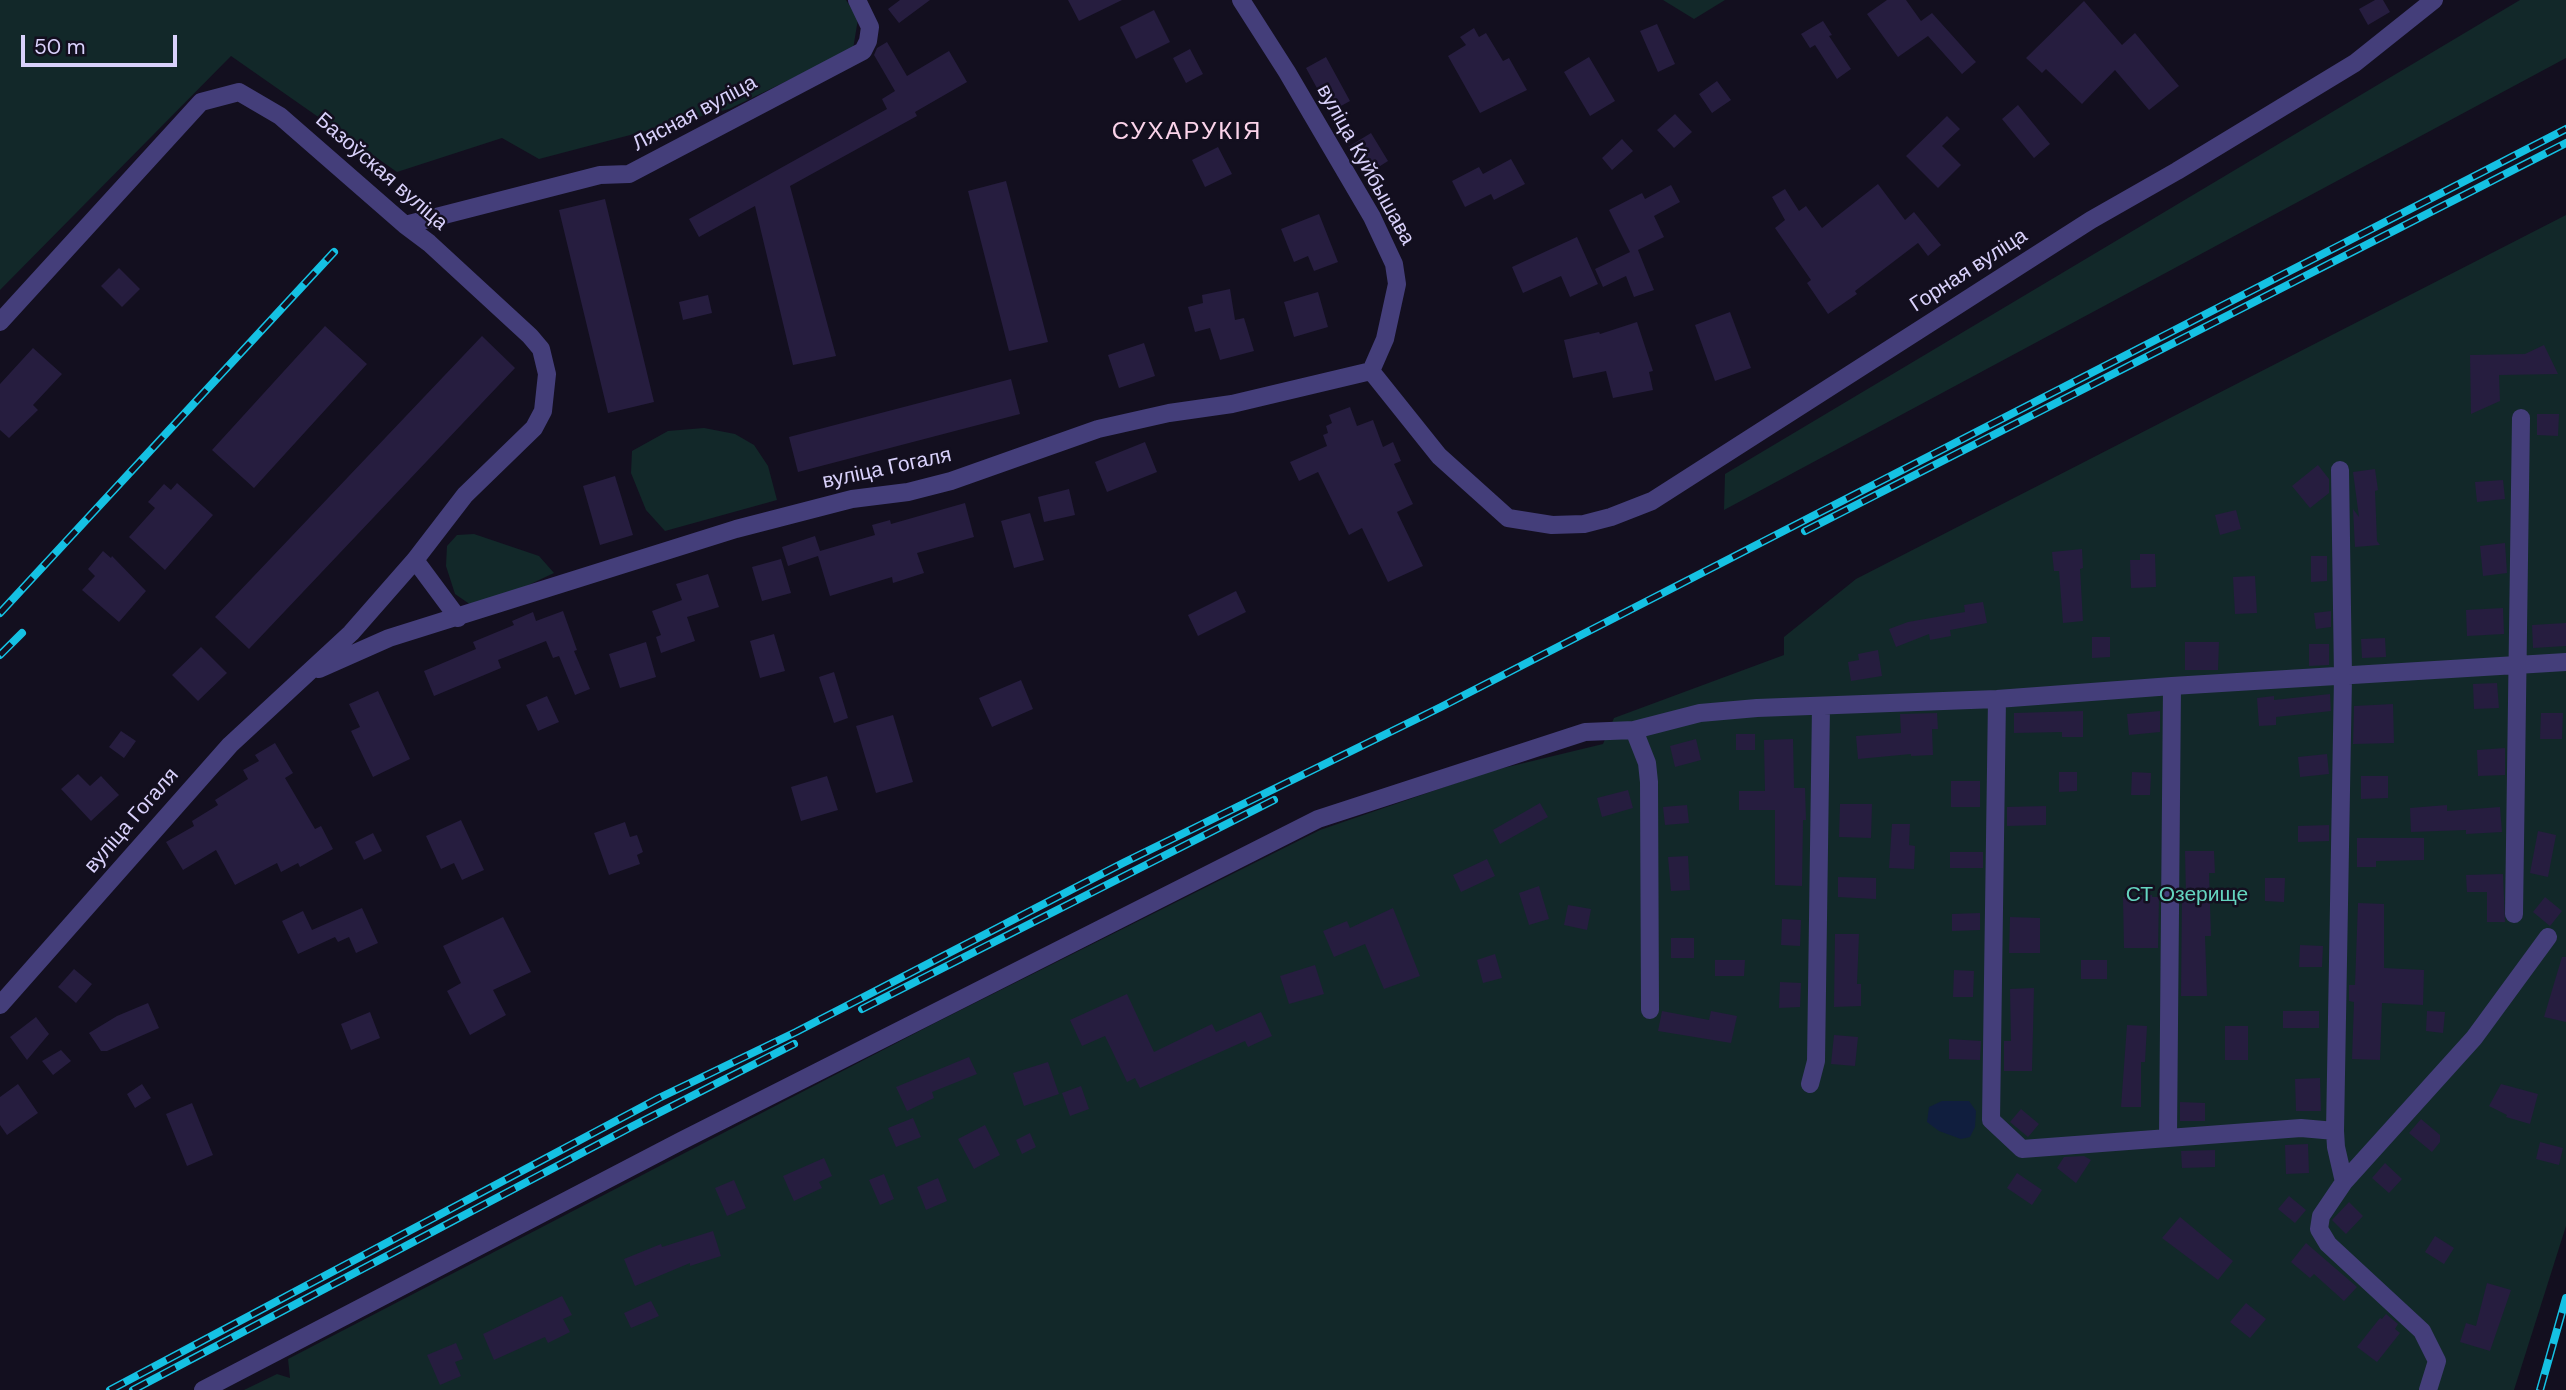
<!DOCTYPE html>
<meta charset="utf-8">
<style>
body{margin:0}
#map{position:relative;width:2566px;height:1390px;overflow:hidden;background:#130f1f;font-family:"DM Sans",sans-serif}
canvas{display:block}
.scale{position:absolute;left:21px;top:35px;width:156px;height:32px;box-sizing:border-box;border:4px solid #d9d1fb;border-top:0;padding-left:9px;font-size:21px;line-height:24px;white-space:nowrap;color:#d9d1fb;-webkit-text-stroke:5px #130f1f;paint-order:stroke}
</style>
<div id="map">
<canvas width="2566" height="1390"></canvas>
<div class="scale">50 m</div>
</div>
<script>
const c = document.querySelector('canvas').getContext('2d');
c.lineJoin = 'round';
function fill(path, color) { c.fillStyle = color; c.fill(path, 'evenodd'); }
const poly = rows => new Path2D(rows.map(r => 'M' + r).join(''));
function trace(path, color, width, dash) { c.strokeStyle = color; c.lineWidth = width; c.lineCap = dash ? 'butt' : 'round'; c.setLineDash(dash || []); c.stroke(path); }
function write(font, color, halo, rows, align = 'center') {
  c.font = font + ' "DM Sans",sans-serif'; c.lineWidth = 5; c.setLineDash([]); c.textBaseline = 'middle'; c.strokeStyle = halo; c.fillStyle = color; for (const [text, x, y, turn = 0] of rows) {
    c.save(); c.translate(x, y); c.rotate((+turn || 0) * Math.PI / 180); c.textAlign = isNaN(turn) ? turn : align; if (halo) c.strokeText(text, 0, 0); c.fillText(text, 0, 0); c.restore();
  }
}
fill(poly([
 [0,0,846,0,858,19,853,49,729,109,539,159,502,138,397,172,231,56,0,290],
 [1663,0,1725,0,1694,19],
 [2520,0,2566,0,2566,58,1724,510,1725,474],
 [2566,215,2566,1226,2514,1390,244,1390,277,1374,290,1378,288,1359,933,1024,1320,830,1491,771,1603,744,1614,718,1784,655,1784,637,1856,579],
 [704,428,735,434,754,445,768,466,777,500,665,531,646,510,631,473,632,451,668,431],
 [474,534,539,556,554,573,520,589,471,605,455,594,446,566,447,546,457,535]
]), '#122829');
fill(poly([
 [1942,1101,1969,1101,1976,1111,1975,1127,1970,1137,1961,1139,1939,1131,1927,1122,1929,1107]
]), '#101e3e');
fill(poly([
 [900,0,930,0,899,23,888,9],
 [1068,0,1122,0,1079,21],
 [1887,0,1906,0,1921,21,1932,13,1976,62,1962,74,1928,36,1898,57,1867,14],
 [2375,0,2383,0,2390,12,2368,25,2359,9],
 [2084,1,2122,45,2135,33,2179,86,2149,110,2115,70,2082,104,2046,69,2042,73,2026,58],
 [1154,10,1170,42,1136,59,1120,27],
 [1823,21,1832,35,1829,36,1851,69,1837,79,1815,45,1810,48,1801,34],
 [1657,24,1675,64,1658,72,1640,31],
 [1474,28,1479,37,1486,33,1503,61,1509,58,1527,90,1480,113,1448,56,1466,45,1460,37],
 [887,42,907,76,949,51,967,82,915,112,917,116,790,186,836,356,793,365,755,206,699,237,689,219,887,109,882,99,895,91,874,55,877,48],
 [1190,49,1203,74,1186,83,1173,58],
 [1326,57,1350,101,1330,112,1306,68],
 [1589,57,1615,101,1590,116,1564,72],
 [1717,81,1731,100,1712,113,1699,94],
 [2018,105,2050,144,2034,158,2002,119],
 [1675,114,1692,132,1674,148,1657,130],
 [1947,116,1960,129,1942,146,1961,165,1938,188,1906,156],
 [1371,133,1388,161,1366,175,1348,147],
 [1622,139,1633,151,1612,170,1602,158],
 [1218,147,1232,174,1205,187,1192,160],
 [1511,159,1525,184,1494,200,1491,194,1465,207,1452,181,1479,167,1483,174],
 [1006,181,1048,342,1009,351,968,191],
 [1878,184,1905,220,1914,212,1941,245,1928,256,1918,243,1855,291,1857,294,1828,314,1807,283,1811,280,1775,228,1785,220,1772,197,1785,189,1799,211,1806,206,1822,228],
 [1671,185,1680,202,1654,216,1664,237,1638,250,1654,290,1634,297,1626,276,1603,287,1595,269,1630,252,1609,210,1642,193,1645,199],
 [605,199,654,402,608,413,559,210],
 [1319,214,1338,262,1314,271,1308,256,1294,262,1281,229],
 [1577,237,1598,284,1570,297,1561,276,1523,293,1512,267],
 [119,268,140,289,122,307,101,286],
 [1230,289,1235,320,1244,318,1254,351,1220,360,1210,328,1195,332,1188,307,1203,303,1202,295],
 [1318,292,1328,327,1294,337,1284,302],
 [708,295,712,313,683,320,679,302],
 [1730,312,1751,368,1715,381,1695,325],
 [1637,322,1653,371,1649,372,1653,390,1613,398,1606,371,1573,378,1564,340,1599,332,1600,334],
 [325,326,367,364,254,488,212,450],
 [482,336,515,368,249,649,215,617],
 [1144,343,1155,376,1119,388,1108,355],
 [2544,345,2558,374,2499,375,2500,401,2471,414,2470,355,2525,354],
 [33,348,62,374,33,405,38,410,9,438,0,430,0,384],
 [1011,379,1020,414,798,472,789,437],
 [1350,407,1357,426,1373,420,1383,447,1393,442,1401,461,1394,464,1413,504,1397,512,1423,566,1388,582,1362,528,1349,535,1318,472,1299,481,1290,462,1327,446,1323,435,1328,433,1326,426,1332,423,1329,415],
 [2537,414,2559,414,2558,436,2537,435],
 [1145,442,1157,472,1107,492,1095,462],
 [2318,465,2329,479,2329,493,2310,508,2292,486],
 [2375,469,2378,490,2375,491,2377,541,2380,545,2355,547,2353,509,2359,517,2353,472],
 [615,476,633,535,600,545,583,486],
 [2503,480,2505,499,2477,502,2475,482],
 [177,483,213,515,165,570,129,537,155,508,148,502,164,484,171,490],
 [1069,489,1075,515,1044,522,1038,497],
 [965,503,974,537,917,553,924,573,893,583,892,577,830,596,818,556,788,566,782,547,815,536,820,551,875,535,872,525,890,520,891,524],
 [2236,510,2241,529,2220,535,2215,515],
 [1030,513,1044,560,1014,568,1001,521],
 [2505,543,2507,573,2483,576,2480,546],
 [2082,549,2083,568,2080,569,2083,621,2063,623,2059,571,2054,571,2052,552],
 [103,551,111,558,112,556,146,591,119,622,82,590,95,576,88,569],
 [2140,554,2155,554,2156,587,2131,588,2130,560,2140,560],
 [2311,556,2327,556,2327,581,2311,582],
 [781,559,791,593,762,601,752,567],
 [708,574,719,607,687,617,695,641,661,653,656,637,661,635,652,611,682,600,676,584],
 [2255,576,2257,613,2235,614,2233,577],
 [1236,591,1246,612,1198,636,1188,615],
 [1983,602,1987,623,1950,630,1951,636,1930,640,1929,634,1896,647,1889,629,1908,622,1965,612,1964,605],
 [2503,608,2504,634,2467,636,2466,610],
 [563,611,577,650,574,651,590,689,575,695,559,656,553,658,546,641,498,660,501,668,434,696,424,671,476,649,473,642,514,625,512,621,533,612,536,621],
 [2331,611,2331,627,2316,629,2314,613],
 [2566,623,2566,646,2533,648,2532,625],
 [774,634,785,671,760,678,750,641],
 [2092,637,2110,637,2110,657,2092,658],
 [2385,638,2386,657,2362,658,2361,639],
 [646,642,656,677,620,688,609,654],
 [2185,642,2219,642,2218,670,2185,670],
 [2309,644,2329,644,2329,665,2309,666],
 [201,647,227,673,198,701,172,675],
 [1878,650,1882,676,1851,681,1848,662,1859,660,1858,654],
 [834,672,848,718,834,723,819,677],
 [1021,680,1033,709,992,727,979,698],
 [2497,683,2499,708,2474,709,2473,684],
 [378,691,410,759,373,777,351,731,360,727,349,704],
 [2330,694,2331,711,2276,717,2276,725,2259,726,2257,698,2274,696,2274,700],
 [547,696,559,722,538,731,526,705],
 [2393,704,2394,743,2353,744,2354,706],
 [2083,711,2083,737,2062,737,2062,732,2014,733,2014,713],
 [2160,711,2160,732,2129,735,2127,714],
 [1937,713,1938,729,1932,729,1933,755,1911,756,1911,754,1858,759,1856,736,1901,733,1900,714],
 [2541,713,2563,713,2562,739,2540,739],
 [893,715,913,782,876,793,856,726],
 [121,731,136,741,124,758,109,747],
 [1736,734,1755,734,1755,750,1736,750],
 [1696,739,1701,760,1675,767,1670,746],
 [1793,739,1794,788,1805,788,1806,820,1803,820,1802,886,1775,885,1775,810,1739,810,1739,791,1765,791,1764,740],
 [275,743,293,773,285,778,315,829,321,826,333,849,300,867,298,863,281,872,277,863,235,885,216,850,183,870,166,842,194,826,192,821,218,805,215,800,248,779,243,770,259,761,255,755],
 [2505,748,2505,775,2478,776,2477,750],
 [2327,754,2329,774,2300,777,2298,757],
 [2059,772,2077,772,2077,791,2059,792],
 [2132,772,2151,773,2150,795,2131,795],
 [78,774,90,786,101,776,119,795,91,821,61,789],
 [827,776,838,810,801,821,791,787],
 [2361,776,2388,776,2388,798,2361,799],
 [1951,781,1980,781,1980,807,1951,807],
 [1628,790,1633,808,1602,817,1597,798],
 [1540,803,1548,817,1500,844,1493,830],
 [1840,804,1872,804,1871,838,1839,837],
 [1687,805,1689,823,1665,825,1663,807],
 [2447,805,2447,811,2500,807,2502,832,2466,834,2466,830,2411,832,2410,808],
 [2046,806,2046,825,2007,826,2007,807],
 [461,820,484,870,462,880,454,863,441,869,426,836],
 [625,822,630,837,637,835,643,852,637,855,640,864,609,875,594,833],
 [1892,824,1910,824,1909,845,1915,846,1914,869,1889,868],
 [2329,825,2329,841,2298,842,2298,826],
 [2538,831,2556,835,2548,877,2530,873],
 [373,833,382,851,364,860,355,842],
 [2357,838,2424,838,2424,860,2376,861,2376,867,2357,867],
 [2185,851,2214,851,2215,873,2209,873,2211,936,2205,936,2207,996,2181,996,2182,896,2186,896],
 [1950,852,1983,852,1983,868,1950,868],
 [1688,856,1690,890,1671,891,1668,857],
 [1487,859,1495,876,1461,892,1453,875],
 [2503,874,2505,922,2487,922,2487,892,2467,892,2466,875],
 [1838,877,1876,878,1876,899,1838,897],
 [2265,878,2285,878,2284,902,2265,901],
 [1539,886,1549,919,1529,925,1519,893],
 [2152,895,2152,897,2159,897,2158,948,2124,948,2123,897],
 [2545,897,2562,911,2550,926,2533,912],
 [2358,903,2384,904,2384,968,2424,970,2423,1005,2382,1003,2380,1060,2352,1059,2354,1002,2349,1001,2349,985,2355,985],
 [1568,905,1591,909,1587,930,1564,925],
 [362,908,378,943,356,953,349,937,338,942,335,937,298,954,282,921,303,911,312,930],
 [1393,908,1420,976,1384,989,1365,944,1334,957,1323,931,1347,921,1350,928],
 [1980,913,1980,930,1952,931,1952,914],
 [503,917,531,972,493,990,506,1015,470,1035,447,991,461,983,443,946],
 [2010,917,2040,918,2040,953,2009,953],
 [1782,919,1801,920,1800,946,1781,945],
 [1835,934,1859,934,1857,984,1861,984,1861,1006,1834,1007],
 [1671,938,1694,938,1694,958,1671,958],
 [2300,945,2323,946,2322,967,2299,967],
 [1495,954,1502,978,1483,983,1477,960],
 [2562,957,2566,957,2566,1022,2544,1017],
 [1715,960,1745,960,1744,976,1715,976],
 [2081,960,2107,960,2107,979,2081,979],
 [1315,965,1324,994,1289,1004,1280,976],
 [74,969,92,984,76,1003,58,987],
 [1954,970,1974,971,1973,997,1953,997],
 [1780,982,1801,983,1800,1007,1779,1008],
 [2034,988,2032,1071,2004,1071,2004,1041,2011,1041,2010,989],
 [1127,994,1154,1052,1212,1024,1216,1032,1261,1012,1272,1036,1248,1047,1245,1041,1140,1088,1135,1078,1127,1082,1105,1036,1082,1046,1070,1020],
 [148,1003,159,1028,107,1051,101,1051,89,1033,117,1016],
 [1662,1011,1709,1020,1711,1011,1737,1016,1731,1043,1658,1031],
 [2283,1011,2319,1011,2319,1028,2283,1028],
 [2427,1011,2445,1012,2443,1033,2426,1031],
 [370,1012,380,1038,351,1050,341,1024],
 [36,1017,49,1034,27,1060,10,1037],
 [2127,1025,2147,1026,2145,1062,2141,1062,2141,1107,2121,1107],
 [2225,1026,2248,1026,2248,1060,2225,1060],
 [1834,1035,1858,1037,1855,1066,1831,1064],
 [1949,1039,1981,1041,1980,1060,1949,1059],
 [61,1050,71,1061,53,1075,42,1061],
 [969,1057,977,1074,932,1092,934,1098,907,1111,896,1087],
 [1048,1062,1059,1094,1024,1106,1013,1073],
 [2320,1078,2321,1111,2296,1111,2295,1079],
 [18,1084,38,1113,7,1135,0,1125,0,1097],
 [142,1084,151,1098,135,1108,127,1094],
 [2501,1084,2538,1094,2530,1124,2506,1117,2507,1115,2489,1106],
 [1081,1086,1089,1109,1070,1116,1062,1093],
 [2180,1102,2205,1103,2205,1121,2180,1121],
 [192,1103,213,1155,187,1166,166,1114],
 [2021,1109,2039,1124,2028,1137,2010,1122],
 [913,1118,921,1137,896,1147,888,1128],
 [2421,1119,2440,1135,2440,1142,2432,1152,2409,1133],
 [985,1125,1000,1155,974,1169,958,1139],
 [1030,1133,1036,1147,1022,1154,1016,1140],
 [2540,1142,2563,1148,2559,1165,2536,1159],
 [2308,1144,2309,1173,2286,1174,2285,1145],
 [2215,1150,2215,1167,2182,1168,2181,1151],
 [2084,1156,2091,1160,2076,1183,2057,1168,2064,1157],
 [824,1158,832,1176,819,1182,822,1188,794,1201,783,1176],
 [2385,1163,2402,1179,2389,1193,2372,1178],
 [2017,1173,2042,1190,2032,1205,2007,1188],
 [884,1174,894,1199,880,1205,869,1180],
 [938,1178,947,1201,926,1210,917,1187],
 [734,1180,746,1208,727,1216,715,1188],
 [2289,1196,2306,1210,2295,1223,2278,1209],
 [2349,1202,2363,1216,2346,1234,2332,1220],
 [2180,1217,2233,1261,2218,1280,2162,1238],
 [713,1231,721,1256,690,1266,690,1263,635,1286,624,1259,661,1244,662,1247],
 [2435,1236,2454,1248,2444,1264,2425,1252],
 [2306,1243,2357,1287,2344,1301,2314,1274,2310,1278,2291,1262],
 [2487,1283,2511,1290,2490,1351,2460,1342,2466,1323,2476,1326],
 [562,1296,572,1315,563,1319,570,1332,548,1343,545,1337,494,1360,483,1334],
 [651,1301,659,1316,631,1328,624,1313],
 [2246,1303,2266,1319,2250,1338,2230,1322],
 [2386,1314,2398,1324,2395,1329,2400,1333,2377,1362,2357,1347,2380,1318,2382,1319],
 [456,1343,463,1359,455,1362,461,1376,440,1385,427,1355]
]), '#261d3f');
trace(poly([
 [1241,0,1287,72,1372,217,1394,264,1397,284,1385,339,1371,371],
 [405,225,600,175,629,174,863,51,868,41,870,27,857,0],
 [0,322,201,102,239,92,280,116,405,225,429,243,530,336,541,349,547,374,543,411,534,428,465,495,415,560,351,633,230,745,0,1005],
 [1371,371,1439,456,1508,518,1552,525,1584,524,1611,517,1652,501,2091,220,2177,171,2355,63,2434,0],
 [2340,470,2343,677,2335,1131,2336,1147,2344,1182,2321,1216,2319,1229,2328,1244,2422,1331,2437,1361,2428,1390],
 [415,560,458,618],
 [319,669,389,638,736,529,852,499,908,492,951,481,1098,429,1169,413,1232,404,1371,371],
 [1997,699,1991,1120,2022,1149,2301,1128,2335,1131],
 [1634,730,1647,763,1649,782,1650,1010],
 [2514,914,2521,418],
 [1810,1084,1816,1061,1821,706],
 [2168,1137,2172,686],
 [2344,1182,2474,1038,2548,937],
 [203,1390,681,1141,1318,819,1585,732,1634,730,1700,713,1757,708,1997,699,2172,686,2566,662]
]), '#443e7a', 18);
const rail = poly([
 [1805,531,2566,143],
 [0,613,334,252],
 [0,655,22,633],
 [862,1009,1274,800],
 [110,1390,659,1098,796,1032,1123,863,1441,707,2566,129],
 [133,1390,631,1127,794,1044],
 [2540,1390,2566,1298]
]);
trace(rail, '#15c1e3', 8);
trace(rail, '#130f1f', 5, [16]);
write('21px', '#d9d1fb', '#130f1f', [
 ["Лясная вуліца",695,114,-28],
 ["вуліца Куйбышава",1365,165,61],
 ["Базоўская вуліца",381,172,41],
 ["Горная вуліца",1969,271,-33],
 ["вуліца Гогаля",887,469,-12],
 ["вуліца Гогаля",132,821,-49]
]);
write('21px', '#64d4bf', '#130f1f', [
 ["СТ Озерище",2187,895]
]);
c.letterSpacing = '2px';
write('24px', '#fbd3ea', '#130f1f', [
 ["СУХАРУКІЯ",1187,133]
]);
c.letterSpacing = '0px';
</script>
